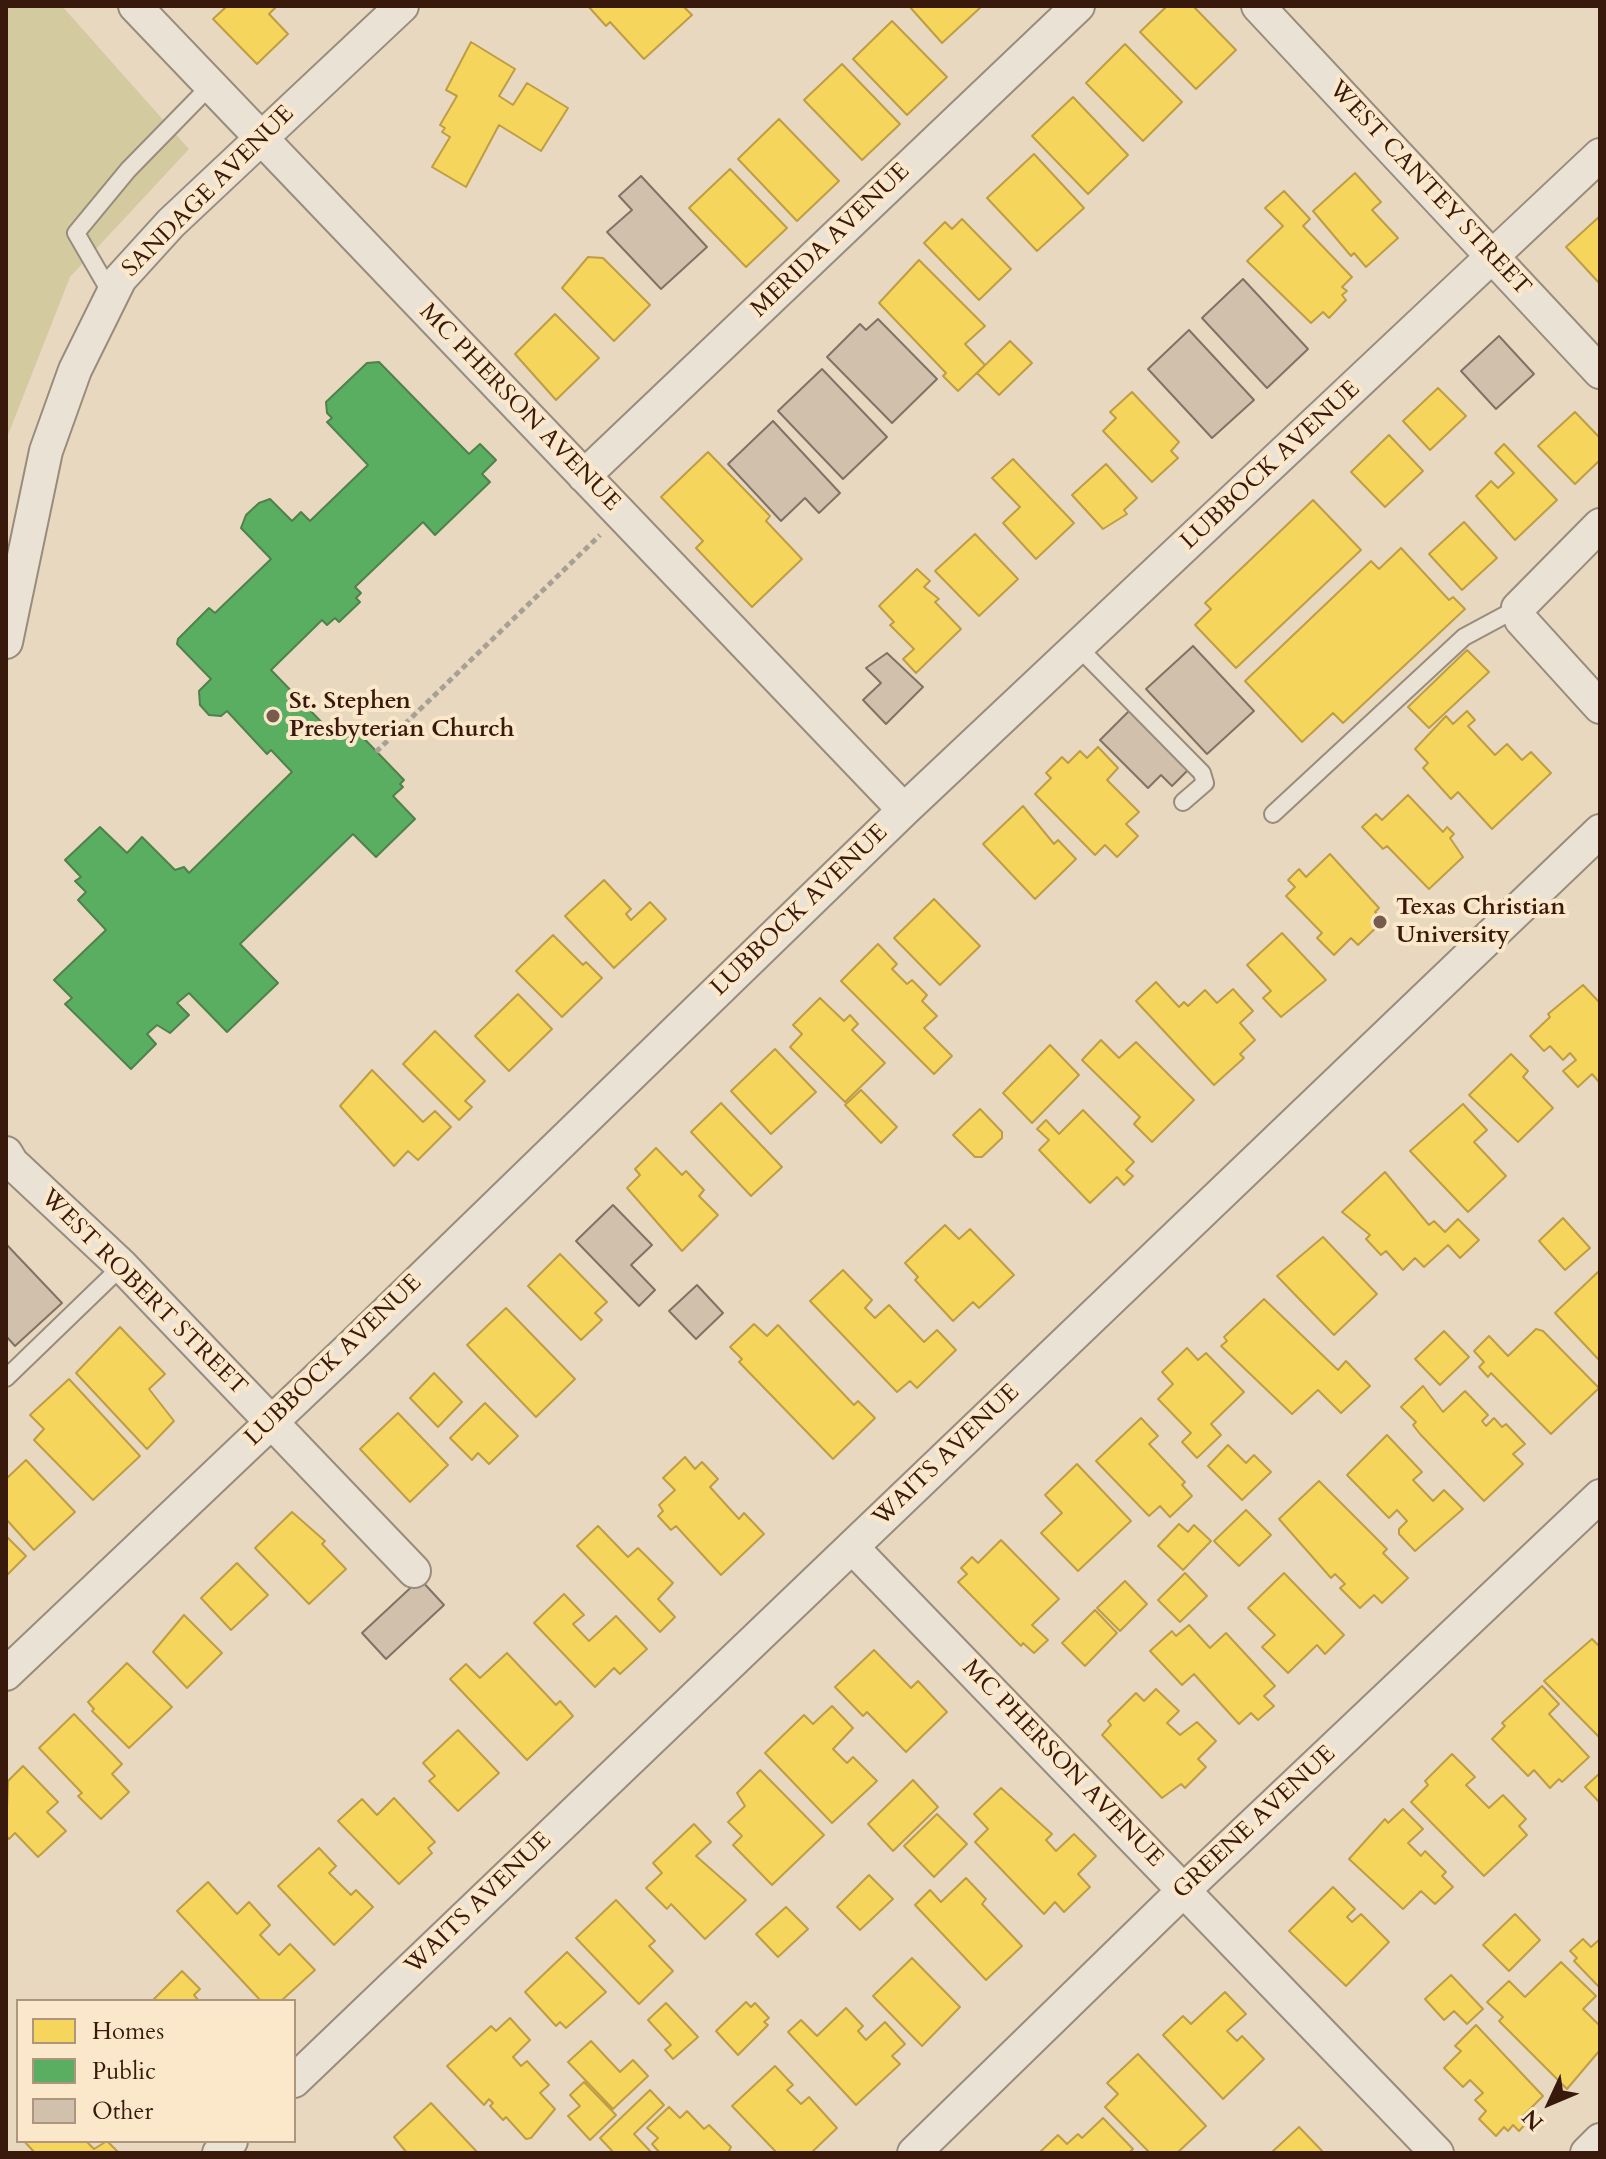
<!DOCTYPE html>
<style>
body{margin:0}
#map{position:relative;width:1606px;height:2159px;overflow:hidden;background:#e8d8bf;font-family:Cardo,serif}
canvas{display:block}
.frame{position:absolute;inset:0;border:8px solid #3a190d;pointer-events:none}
.legend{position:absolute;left:16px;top:1999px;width:280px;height:144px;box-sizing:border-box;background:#fbe8ca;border:2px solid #ae957e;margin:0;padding:10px 14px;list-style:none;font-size:24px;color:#3a190d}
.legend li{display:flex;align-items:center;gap:16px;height:40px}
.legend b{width:40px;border:2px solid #ae957e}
.north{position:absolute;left:1510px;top:2063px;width:80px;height:80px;-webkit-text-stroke:6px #fbe8ca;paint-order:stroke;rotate:226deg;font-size:22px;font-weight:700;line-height:32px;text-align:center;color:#3a190d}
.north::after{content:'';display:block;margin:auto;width:28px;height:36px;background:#3a190d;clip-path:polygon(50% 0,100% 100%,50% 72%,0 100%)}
</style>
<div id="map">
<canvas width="1606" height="2159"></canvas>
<div class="frame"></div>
<ul class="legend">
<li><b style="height:22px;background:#f6d55c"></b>Homes</li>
<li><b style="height:22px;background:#5aae61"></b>Public</li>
<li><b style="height:22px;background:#d1c0ab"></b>Other</li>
</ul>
<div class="north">N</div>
</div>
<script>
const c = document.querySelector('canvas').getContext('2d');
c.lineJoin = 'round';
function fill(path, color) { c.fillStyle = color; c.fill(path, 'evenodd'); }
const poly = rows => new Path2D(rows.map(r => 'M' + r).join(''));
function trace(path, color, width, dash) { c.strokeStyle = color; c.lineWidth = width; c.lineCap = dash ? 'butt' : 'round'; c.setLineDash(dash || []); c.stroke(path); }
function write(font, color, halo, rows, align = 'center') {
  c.font = font + ' Cardo,serif'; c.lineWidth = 8; c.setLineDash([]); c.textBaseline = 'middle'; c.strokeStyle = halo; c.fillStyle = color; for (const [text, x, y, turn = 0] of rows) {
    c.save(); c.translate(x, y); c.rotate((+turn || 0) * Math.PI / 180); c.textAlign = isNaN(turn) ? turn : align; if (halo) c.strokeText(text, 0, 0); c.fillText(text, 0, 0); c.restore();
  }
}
fill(poly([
 [6,6,62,6,189,149,70,277,6,440]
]), '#d4caa0');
const homes = poly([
 [227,6,277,6,269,14,288,34,257,64,213,19,227,6],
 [588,6,683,6,692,15,644,59,610,22,606,26,588,6],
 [909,6,982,6,942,43,909,6],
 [1167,6,1193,6,1236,50,1196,89,1140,32,1167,6],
 [892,21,947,77,907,115,853,59,892,21],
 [471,42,515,69,499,96,513,105,527,83,568,108,541,151,499,125,466,187,432,167,450,137,442,132,445,128,440,125,457,96,446,90,471,42],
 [1125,44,1182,102,1143,141,1086,83,1125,44],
 [842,64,900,124,862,160,804,100,842,64],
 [1073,97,1128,155,1088,194,1032,136,1073,97],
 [779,119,839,181,797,221,738,159,779,119],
 [1034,154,1084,208,1037,251,987,198,1034,154],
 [730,169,787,228,746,267,689,208,730,169],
 [1355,173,1381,202,1372,210,1398,238,1366,267,1354,253,1351,256,1313,211,1355,173],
 [1284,191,1310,219,1303,226,1352,277,1342,287,1347,291,1342,295,1346,300,1329,318,1323,312,1311,323,1247,261,1283,226,1265,208,1284,191],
 [1600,216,1600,284,1566,247,1600,216],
 [962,219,1011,269,979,300,924,243,945,222,952,229,962,219],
 [588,257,603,258,650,305,614,341,562,288,588,257],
 [919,260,985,326,965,344,985,365,958,391,943,376,946,373,879,303,919,260],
 [555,314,599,358,556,400,515,354,555,314],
 [1010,341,1032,363,999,395,977,373,1010,341],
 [1438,388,1466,416,1430,450,1403,421,1438,388],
 [1132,392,1179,442,1171,451,1178,458,1152,482,1103,431,1116,418,1110,412,1132,392],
 [1575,412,1600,438,1600,460,1575,484,1538,446,1575,412],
 [1389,435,1423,471,1385,507,1351,472,1389,435],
 [1504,444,1557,500,1515,540,1476,496,1491,481,1498,488,1514,473,1495,453,1504,444],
 [708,452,770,516,766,521,802,559,752,607,696,548,703,541,661,497,708,452],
 [1013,459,1074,523,1036,559,1003,523,1020,507,992,478,1013,459],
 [1106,464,1137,498,1124,510,1127,514,1103,529,1072,495,1106,464],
 [1313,500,1361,550,1236,668,1195,625,1211,609,1205,603,1313,500],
 [1464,522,1497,558,1462,590,1429,554,1464,522],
 [975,534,1018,579,979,616,935,571,975,534],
 [1401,548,1449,600,1453,597,1465,609,1343,723,1333,713,1302,742,1245,681,1371,561,1379,569,1401,548],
 [917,569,930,581,924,587,939,599,935,602,961,629,916,673,903,659,914,649,890,625,894,622,879,606,917,569],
 [1467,650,1489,672,1429,728,1408,707,1467,650],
 [1467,711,1475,720,1468,726,1495,755,1507,744,1522,760,1531,752,1551,773,1492,829,1458,792,1451,799,1423,768,1428,763,1415,749,1446,716,1453,724,1467,711],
 [1098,747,1118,768,1107,780,1139,812,1126,824,1138,836,1117,857,1105,845,1095,855,1035,794,1051,778,1046,773,1062,757,1068,763,1080,751,1087,758,1098,747],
 [1408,795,1443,832,1447,827,1454,834,1450,838,1463,857,1429,889,1387,846,1383,849,1362,827,1376,814,1382,820,1408,795],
 [1023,806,1054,844,1058,840,1076,859,1035,899,983,844,1023,806],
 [1330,854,1379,908,1375,912,1384,920,1358,945,1351,938,1334,955,1317,938,1322,933,1286,896,1295,887,1288,880,1299,869,1306,877,1330,854],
 [604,880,631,909,626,914,631,920,650,902,666,919,614,968,565,916,604,880],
 [934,899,980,946,940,985,894,938,934,899],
 [1282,933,1326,980,1281,1017,1263,998,1271,991,1247,965,1282,933],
 [553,935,583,965,586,962,602,978,562,1017,516,971,553,935],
 [878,944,897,964,892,969,907,984,912,980,927,995,922,1001,937,1016,924,1028,952,1056,934,1074,841,981,878,944],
 [1156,982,1179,1007,1184,1002,1188,1006,1205,990,1217,1003,1233,989,1253,1011,1240,1023,1255,1040,1240,1054,1244,1058,1214,1085,1136,1001,1156,982],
 [1583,985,1600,1003,1600,1083,1592,1074,1578,1087,1563,1071,1576,1060,1570,1053,1563,1060,1550,1046,1544,1051,1530,1036,1550,1017,1548,1014,1583,985],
 [518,994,552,1029,509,1071,475,1036,518,994],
 [820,998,844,1021,850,1015,858,1024,852,1030,885,1063,845,1102,790,1047,802,1034,793,1025,820,998],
 [435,1031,485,1081,465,1101,472,1107,459,1120,403,1064,435,1031],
 [1101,1040,1119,1058,1136,1042,1194,1100,1152,1142,1134,1124,1140,1117,1082,1060,1101,1040],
 [1050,1045,1079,1075,1032,1123,1003,1093,1050,1045],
 [775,1049,816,1092,771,1134,731,1091,775,1049],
 [1511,1054,1528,1071,1523,1077,1553,1108,1518,1142,1469,1095,1511,1054],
 [372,1070,423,1122,435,1111,451,1127,418,1160,408,1151,394,1166,340,1106,372,1070],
 [861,1090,897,1127,881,1143,845,1105,861,1090],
 [721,1103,782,1167,751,1196,691,1132,721,1103],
 [1463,1104,1487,1130,1474,1142,1506,1176,1468,1212,1410,1151,1463,1104],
 [980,1109,1002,1132,1002,1138,982,1157,975,1157,953,1135,980,1109],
 [1083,1110,1134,1162,1126,1170,1133,1176,1124,1185,1117,1177,1090,1203,1039,1150,1049,1140,1037,1129,1046,1120,1059,1134,1083,1110],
 [656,1148,682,1175,686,1171,704,1190,699,1196,718,1215,682,1251,627,1188,640,1175,635,1169,656,1148],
 [1385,1172,1429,1225,1434,1221,1445,1232,1458,1219,1479,1240,1460,1258,1448,1245,1424,1267,1415,1258,1403,1270,1386,1251,1381,1255,1366,1239,1370,1235,1342,1212,1385,1172],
 [1563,1218,1590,1248,1565,1270,1539,1241,1563,1218],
 [945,1225,959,1239,970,1229,1014,1275,979,1308,973,1302,953,1321,915,1280,918,1277,905,1263,945,1225],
 [1323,1237,1377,1294,1334,1335,1277,1276,1323,1237],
 [560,1254,607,1302,595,1313,602,1320,581,1340,528,1286,560,1254],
 [843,1270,872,1300,865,1308,875,1318,889,1305,924,1342,937,1330,956,1350,917,1388,910,1381,897,1392,810,1301,843,1270],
 [1598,1272,1600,1273,1600,1361,1555,1313,1598,1272],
 [1264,1299,1338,1370,1346,1361,1370,1386,1341,1413,1318,1390,1292,1414,1221,1346,1227,1341,1224,1337,1264,1299],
 [506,1308,575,1379,536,1417,467,1345,506,1308],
 [754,1324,767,1336,778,1325,854,1405,858,1401,875,1418,833,1459,739,1362,742,1359,730,1347,754,1324],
 [120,1327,165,1374,149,1389,174,1421,147,1449,76,1373,120,1327],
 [1536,1329,1543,1331,1599,1388,1551,1434,1491,1373,1488,1377,1479,1367,1484,1362,1474,1351,1489,1336,1508,1356,1536,1329],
 [1444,1331,1469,1357,1440,1385,1415,1359,1444,1331],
 [1187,1348,1198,1360,1206,1353,1244,1392,1211,1424,1221,1435,1197,1458,1182,1442,1191,1433,1158,1399,1173,1384,1162,1372,1187,1348],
 [434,1373,462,1402,438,1427,410,1398,434,1373],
 [69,1379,140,1456,93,1500,34,1440,44,1429,30,1415,69,1379],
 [1423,1386,1443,1412,1465,1391,1488,1415,1482,1421,1486,1426,1494,1418,1502,1427,1506,1424,1525,1444,1513,1454,1523,1464,1484,1501,1420,1434,1413,1425,1416,1422,1401,1407,1423,1386],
 [485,1403,518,1436,489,1464,478,1453,472,1460,450,1438,485,1403],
 [398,1413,448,1465,410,1502,360,1449,398,1413],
 [1141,1418,1158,1436,1149,1444,1185,1482,1182,1485,1192,1496,1170,1517,1160,1506,1149,1516,1096,1461,1141,1418],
 [1387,1435,1422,1472,1413,1480,1433,1501,1444,1490,1463,1509,1415,1551,1399,1534,1399,1529,1407,1521,1397,1510,1389,1518,1347,1475,1387,1435],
 [1228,1445,1246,1463,1254,1455,1271,1472,1242,1500,1208,1466,1228,1445],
 [685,1457,695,1469,702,1462,718,1479,710,1487,739,1519,744,1513,764,1534,721,1575,676,1526,671,1530,658,1516,663,1511,659,1505,675,1490,663,1478,685,1457],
 [26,1460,75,1512,34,1550,6,1519,6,1479,26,1460],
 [1077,1464,1131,1521,1078,1571,1041,1533,1062,1513,1045,1495,1077,1464],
 [1319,1481,1387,1549,1383,1553,1408,1578,1382,1603,1374,1595,1360,1608,1340,1588,1345,1584,1335,1574,1331,1578,1279,1519,1319,1481],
 [1246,1510,1271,1535,1239,1566,1214,1541,1246,1510],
 [292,1512,325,1541,322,1544,346,1569,309,1604,255,1548,292,1512],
 [1179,1524,1188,1532,1194,1525,1211,1541,1183,1570,1158,1546,1179,1524],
 [598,1526,628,1557,638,1548,673,1583,658,1599,675,1617,660,1632,577,1546,598,1526],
 [6,1536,26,1556,6,1576,6,1536],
 [1001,1540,1059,1599,1032,1625,1048,1640,1034,1653,1023,1643,1021,1646,958,1582,967,1574,961,1568,972,1557,978,1563,1001,1540],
 [237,1563,268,1595,231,1630,201,1598,237,1563],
 [1185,1573,1207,1596,1180,1622,1158,1600,1185,1573],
 [1284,1573,1344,1635,1325,1654,1317,1645,1288,1673,1262,1647,1275,1635,1248,1608,1284,1573],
 [1125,1581,1147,1604,1120,1631,1097,1608,1125,1581],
 [564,1594,584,1615,573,1624,589,1641,616,1616,647,1649,620,1674,614,1668,595,1687,534,1623,564,1594],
 [1095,1610,1117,1633,1085,1666,1062,1643,1095,1610],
 [184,1615,222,1653,187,1688,153,1652,184,1615],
 [1189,1625,1210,1648,1226,1633,1275,1686,1264,1696,1274,1706,1258,1720,1251,1713,1239,1724,1194,1674,1182,1685,1150,1651,1172,1631,1176,1636,1189,1625],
 [1592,1639,1600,1647,1600,1738,1544,1681,1592,1639],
 [874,1650,911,1688,918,1681,947,1712,906,1752,867,1712,863,1716,835,1687,874,1650],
 [507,1653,556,1705,560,1701,573,1716,527,1760,450,1679,466,1664,480,1678,507,1653],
 [127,1663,172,1707,129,1748,92,1711,94,1709,88,1702,127,1663],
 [1542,1686,1559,1704,1549,1714,1589,1757,1562,1782,1559,1779,1550,1788,1534,1770,1528,1776,1492,1739,1505,1726,1502,1723,1542,1686],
 [1156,1689,1179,1711,1167,1723,1180,1735,1197,1722,1216,1741,1198,1759,1206,1767,1185,1788,1181,1784,1162,1798,1102,1735,1111,1725,1108,1721,1136,1693,1144,1701,1156,1689],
 [832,1706,853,1728,833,1749,847,1763,853,1757,877,1781,832,1823,765,1753,804,1715,813,1724,832,1706],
 [74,1714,122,1764,112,1774,129,1792,101,1819,78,1796,82,1793,39,1748,74,1714],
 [458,1730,499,1773,458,1811,429,1781,435,1776,423,1763,458,1730],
 [1452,1754,1475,1777,1466,1785,1489,1808,1503,1795,1526,1819,1519,1826,1527,1835,1484,1876,1411,1802,1428,1785,1425,1781,1452,1754],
 [23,1766,58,1802,47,1812,66,1831,38,1857,15,1833,9,1839,6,1836,8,1781,23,1766],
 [760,1770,824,1835,772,1885,733,1845,742,1836,728,1822,745,1806,737,1793,760,1770],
 [1600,1773,1600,1803,1585,1787,1600,1773],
 [913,1780,938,1807,893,1851,868,1824,913,1780],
 [1001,1788,1052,1834,1046,1840,1056,1851,1074,1834,1096,1856,1078,1874,1090,1887,1064,1912,1055,1902,1044,1914,975,1842,988,1829,974,1814,1001,1788],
 [394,1798,435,1842,428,1848,432,1853,399,1884,338,1821,362,1799,377,1815,394,1798],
 [1403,1809,1423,1829,1408,1843,1421,1856,1425,1851,1446,1872,1442,1876,1453,1887,1435,1904,1421,1891,1403,1909,1349,1859,1385,1819,1388,1823,1403,1809],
 [937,1814,967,1844,934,1877,904,1846,937,1814],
 [694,1824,711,1842,696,1856,746,1900,705,1939,671,1904,667,1909,646,1888,662,1873,653,1863,694,1824],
 [319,1848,336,1866,329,1873,351,1895,356,1890,373,1907,334,1945,278,1886,319,1848],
 [869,1875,893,1899,860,1930,837,1907,869,1875],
 [966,1878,986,1899,982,1904,1022,1946,986,1980,915,1905,930,1890,941,1902,966,1878],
 [208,1882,237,1914,249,1902,270,1925,260,1935,279,1955,290,1944,315,1970,281,2001,261,2001,177,1911,208,1882],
 [1333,1887,1355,1909,1347,1917,1352,1922,1361,1914,1389,1942,1346,1986,1289,1931,1333,1887],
 [616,1900,655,1941,649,1946,673,1971,639,2004,576,1938,616,1900],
 [786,1907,808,1929,778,1957,756,1934,786,1907],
 [1515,1914,1540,1940,1509,1971,1483,1945,1515,1914],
 [1583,1939,1591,1947,1600,1939,1600,1988,1574,1961,1577,1958,1570,1951,1583,1939],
 [567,1952,606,1992,566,2028,560,2022,556,2026,525,1992,567,1952],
 [912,1958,960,2007,922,2046,873,1996,912,1958],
 [1561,1962,1596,1996,1583,2009,1600,2026,1600,2050,1567,2089,1499,2021,1503,2017,1487,2002,1509,1981,1525,1997,1561,1962],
 [182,1971,200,1989,194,1995,199,2001,152,2001,182,1971],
 [1451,1975,1483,2009,1467,2024,1454,2011,1444,2020,1425,1999,1451,1975],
 [1225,1992,1246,2014,1227,2031,1237,2041,1242,2036,1264,2059,1223,2099,1163,2035,1183,2016,1191,2024,1225,1992],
 [746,2002,751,2007,755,2003,769,2018,764,2022,768,2025,738,2055,716,2031,746,2002],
 [666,2003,698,2037,673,2059,665,2050,671,2045,648,2020,666,2003],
 [846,2008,863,2026,858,2031,866,2040,885,2022,905,2044,892,2056,900,2064,856,2105,788,2032,801,2020,817,2036,846,2008],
 [510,2018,530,2040,513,2057,521,2066,527,2061,549,2085,540,2093,555,2109,531,2138,526,2139,506,2117,503,2120,490,2106,493,2103,489,2099,484,2105,447,2066,491,2026,496,2031,510,2018],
 [1476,2025,1543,2096,1523,2116,1528,2121,1519,2131,1513,2125,1508,2131,1504,2127,1496,2136,1479,2119,1486,2111,1475,2100,1483,2093,1470,2080,1463,2087,1444,2068,1461,2051,1455,2046,1476,2025],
 [591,2041,620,2072,633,2060,648,2076,613,2109,568,2062,591,2041],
 [1138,2054,1206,2126,1177,2153,1150,2153,1105,2107,1118,2094,1107,2083,1138,2054],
 [775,2066,793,2085,787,2090,801,2104,809,2097,837,2128,811,2153,777,2153,732,2106,775,2066],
 [584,2082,616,2115,590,2140,568,2116,580,2106,570,2095,584,2082],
 [650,2090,664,2105,634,2134,651,2152,614,2153,600,2138,650,2090],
 [431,2103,478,2153,407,2153,394,2137,431,2103],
 [669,2107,680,2118,687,2111,704,2129,709,2125,731,2147,728,2153,660,2153,652,2144,658,2138,647,2128,669,2107],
 [1103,2118,1133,2149,1129,2153,1039,2153,1058,2135,1067,2144,1078,2134,1082,2138,1103,2118],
 [1299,2127,1324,2153,1273,2153,1272,2152,1299,2127],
 [24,2141,86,2141,94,2149,107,2141,119,2153,35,2153,24,2141]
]);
fill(homes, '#f6d55c');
trace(homes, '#be9d44', 2);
const public = poly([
 [379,362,469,454,480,444,496,460,482,474,490,482,435,535,423,522,355,587,361,593,356,598,360,602,339,622,335,618,327,625,322,620,271,670,333,734,344,724,347,727,350,724,404,780,400,784,403,787,393,796,415,819,376,857,353,834,240,944,278,983,227,1032,189,993,177,1003,189,1015,170,1033,157,1025,147,1034,156,1044,131,1069,65,1004,72,998,54,980,106,930,78,900,86,892,75,881,81,877,65,860,100,827,127,853,142,837,175,870,184,867,189,873,292,772,271,750,267,754,227,711,221,716,209,715,200,705,199,691,211,679,177,644,178,639,209,608,215,613,271,559,241,528,246,515,259,503,270,499,292,521,301,512,310,521,368,465,327,422,332,418,327,413,326,402,367,363,379,362]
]);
fill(public, '#5aae61');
trace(public, '#508148', 2);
const building = poly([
 [641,176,707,247,661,289,607,232,632,210,619,196,641,176],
 [1243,279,1308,349,1267,388,1202,318,1243,279],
 [878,319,937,379,892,423,827,357,860,324,866,330,878,319],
 [1189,330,1254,400,1212,438,1148,369,1189,330],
 [1499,336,1534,374,1496,409,1461,371,1499,336],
 [822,369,887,437,843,479,778,411,822,369],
 [773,421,840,493,819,513,805,498,781,521,728,464,773,421],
 [1193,646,1254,711,1207,754,1146,689,1193,646],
 [887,653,923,687,886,724,863,700,881,683,866,668,887,653],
 [1133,707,1189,769,1172,786,1161,775,1148,788,1100,740,1133,707],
 [613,1205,652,1245,631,1265,655,1290,639,1306,576,1241,613,1205],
 [6,1244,62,1303,15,1346,6,1336,6,1244],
 [697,1285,723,1313,696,1339,669,1311,697,1285],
 [420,1579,444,1605,386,1659,362,1633,420,1579]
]);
fill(building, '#d1c0ab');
trace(building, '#807365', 2);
const lane = poly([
 [112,295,76,233,128,170,211,85],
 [1078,647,1202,773,1205,783,1183,802],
 [1273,814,1464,637,1518,608],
 [6,1378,122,1266]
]);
const street = poly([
 [135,6,904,810],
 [1258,6,1600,372],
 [584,476,1078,6],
 [1600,525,1518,608,1521,620,1600,707],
 [6,642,46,451,75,370,120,279,171,223,402,6],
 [6,1153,12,1163,122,1266,414,1571],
 [852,1547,1437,2153],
 [6,1674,357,1341,904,810,1600,155],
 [294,2081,1600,831],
 [219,2153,231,2141],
 [914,2153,1184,1890,1600,1496],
 [1587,2153,1600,2140]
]);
trace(lane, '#998c7c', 20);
trace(street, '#998c7c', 36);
trace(poly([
 [376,752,600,535]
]), '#a9a095', 5, [6, 4]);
trace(lane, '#ebe2d6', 16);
trace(street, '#ebe2d6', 32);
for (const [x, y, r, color] of [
 [273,716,8,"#775c4b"],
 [1380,922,8,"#775c4b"]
]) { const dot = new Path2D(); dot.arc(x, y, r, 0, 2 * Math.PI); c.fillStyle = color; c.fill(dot); trace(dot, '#fbe8ca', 3); }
write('24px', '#3a190d', '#fbe8ca', [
 ["WEST CANTEY STREET",1429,189,47],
 ["SANDAGE AVENUE",209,192,-45],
 ["MERIDA AVENUE",831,241,-44],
 ["MC PHERSON AVENUE",519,408,46],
 ["LUBBOCK AVENUE",1271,466,-43],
 ["LUBBOCK AVENUE",800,911,-44],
 ["WEST ROBERT STREET",143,1293,45],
 ["LUBBOCK AVENUE",334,1361,-44],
 ["WAITS AVENUE",947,1456,-44],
 ["MC PHERSON AVENUE",1062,1764,46],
 ["GREENE AVENUE",1255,1823,-43],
 ["WAITS AVENUE",479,1904,-44]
]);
write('bold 24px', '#3a190d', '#fbe8ca', [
 ["St. Stephen",289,702],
 ["Presbyterian Church",289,730],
 ["Texas Christian",1396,908],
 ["University",1396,936]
], 'left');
</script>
